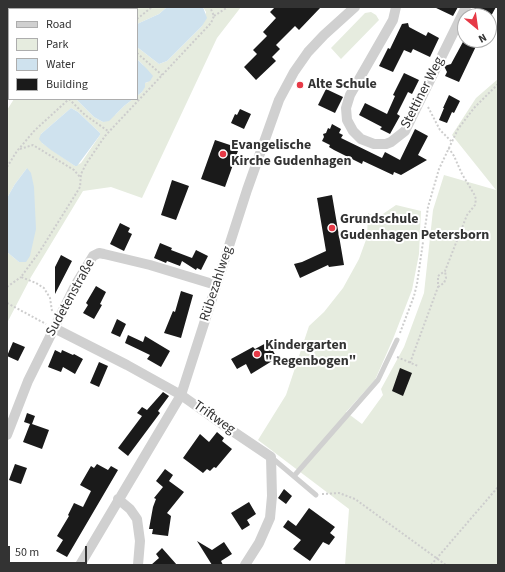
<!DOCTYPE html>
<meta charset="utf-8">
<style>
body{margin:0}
#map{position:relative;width:505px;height:572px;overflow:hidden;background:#fff;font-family:"Source Sans 3",sans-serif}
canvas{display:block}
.frame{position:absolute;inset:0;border:8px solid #333;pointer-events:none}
.legend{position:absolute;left:8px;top:8px;width:130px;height:92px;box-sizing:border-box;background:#fff;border:1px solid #adadad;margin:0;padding:5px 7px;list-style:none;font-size:12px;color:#333}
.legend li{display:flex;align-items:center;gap:8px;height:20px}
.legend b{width:20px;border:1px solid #adadad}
.north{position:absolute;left:457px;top:8px;width:40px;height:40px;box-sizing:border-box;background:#fff;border:1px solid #adadad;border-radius:50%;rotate:151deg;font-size:11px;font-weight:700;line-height:16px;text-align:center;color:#333}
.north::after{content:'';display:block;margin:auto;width:14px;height:18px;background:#e63946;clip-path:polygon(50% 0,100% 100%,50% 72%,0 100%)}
.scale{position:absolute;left:8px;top:546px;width:79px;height:18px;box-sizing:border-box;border:2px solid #333;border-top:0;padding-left:5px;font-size:12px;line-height:14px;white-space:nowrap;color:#333;-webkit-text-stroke:3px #fff;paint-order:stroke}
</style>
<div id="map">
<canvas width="505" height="572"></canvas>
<div class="frame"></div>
<ul class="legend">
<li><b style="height:5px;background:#d0d0d0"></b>Road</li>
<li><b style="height:11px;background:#e6ecdf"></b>Park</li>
<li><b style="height:11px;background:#cfe2ee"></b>Water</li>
<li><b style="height:11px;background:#1a1a1a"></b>Building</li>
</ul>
<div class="north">N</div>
<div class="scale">50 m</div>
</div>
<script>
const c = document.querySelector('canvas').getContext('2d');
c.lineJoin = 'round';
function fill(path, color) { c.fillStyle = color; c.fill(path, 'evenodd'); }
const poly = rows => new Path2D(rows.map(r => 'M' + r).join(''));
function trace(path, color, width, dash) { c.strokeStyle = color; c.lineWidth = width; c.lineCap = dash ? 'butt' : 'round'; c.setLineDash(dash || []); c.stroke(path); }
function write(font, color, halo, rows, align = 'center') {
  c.font = font + ' "Source Sans 3",sans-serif'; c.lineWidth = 4; c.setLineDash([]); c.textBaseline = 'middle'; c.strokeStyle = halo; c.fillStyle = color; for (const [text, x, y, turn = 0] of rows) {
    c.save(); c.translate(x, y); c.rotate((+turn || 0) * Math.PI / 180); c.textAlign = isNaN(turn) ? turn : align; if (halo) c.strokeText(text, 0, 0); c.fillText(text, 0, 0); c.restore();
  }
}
fill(poly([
 [7,7,70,7,68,9,9,9,9,73,7,75],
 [78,7,167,7,159,14,137,24,137,9,76,9],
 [203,7,241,7,217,38,142,198,111,187,83,191,31,277,7,323,7,252,19,262,27,168,15,184,7,198,7,110,14,99,76,99,94,117,103,122,116,114,124,106,133,99,137,99,137,96,142,92,145,83,148,82,143,65,137,59,137,47,159,64,167,61,202,26,206,12],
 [71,108,78,112,100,133,100,135,81,163,75,166,42,143,41,134],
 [371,12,376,15,379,20,341,59,331,48,365,13],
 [498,79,498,565,345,565,349,509,258,440,286,395,309,326,324,312,343,288,359,259,367,237,368,213,377,218,396,205,421,211,419,254,412,290,393,339,375,380,346,412,362,424,383,395,381,389,404,347,424,293,433,210,444,175,496,190,452,135,476,98]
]), '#e6ecdf');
fill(poly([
 [167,7,203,7,207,18,202,26,167,61,159,64,137,47,137,24,159,14],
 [137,59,147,69,153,76,150,81,145,83,145,87,142,92,137,96],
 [76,99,133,99,124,106,109,121,103,122,94,117],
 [71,108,78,112,100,133,100,135,77,166,75,166,51,150,42,143,39,139,41,134],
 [27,168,31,173,34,187,36,229,30,256,26,262,19,262,7,252,7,198,15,184]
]), '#cfe2ee');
fill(poly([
 [275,7,321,7,299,30,295,26,276,45,280,49,272,57,276,61,256,80,244,67,257,54,253,50,267,36,263,32,276,18,270,12],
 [434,7,458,7,453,16],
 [474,7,496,7,491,16,478,16],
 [408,23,409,27,426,36,428,32,439,38,430,57,413,49,411,53,404,50,393,72,379,66,388,48,390,49,402,24],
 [464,40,474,40,478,42,459,82,445,76,447,72,444,66,451,64],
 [404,73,419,80,412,94,408,92,397,114,400,116,390,134,380,129,382,127,359,115,365,103,387,114,395,96,393,95],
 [326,89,343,97,335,113,318,105],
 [449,95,460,101,454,113,452,112,447,123,439,120,444,108,443,108],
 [240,109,251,114,244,129,231,123,235,114,237,115],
 [332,124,341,129,339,133,343,135,341,138,382,158,385,152,400,160,415,129,428,136,418,155,427,160,401,175,394,172,393,175,363,161,362,164,334,150,329,147,330,145,322,141,324,137,323,134,326,133,328,128,330,129],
 [215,140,239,148,225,187,201,179],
 [172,180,189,186,176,220,161,215],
 [332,195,344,265,329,267,328,265,300,278,294,264,302,262,326,251,317,198],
 [120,223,130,228,128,232,132,234,124,251,110,244],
 [160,243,172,248,171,250,192,258,196,250,208,256,201,270,197,268,196,270,182,261,180,266,167,261,166,263,154,258],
 [61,255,72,261,55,294,55,267],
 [96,286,106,292,100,304,102,305,94,319,83,313,88,305,86,303],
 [181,291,193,295,181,338,164,333,173,311,175,312],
 [117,319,126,324,120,337,111,333],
 [128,335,143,342,145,336,170,351,161,367,147,359,150,355,125,343],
 [13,342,25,347,18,361,7,356],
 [268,342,277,358,251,374,246,364,237,369,231,359,253,347,255,349],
 [55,350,61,353,62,350,73,355,74,354,83,359,75,374,63,367,61,372,48,367],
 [99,362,108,366,99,387,90,383],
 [400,368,412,373,403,396,392,391],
 [163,392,169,396,158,411,160,413,128,456,118,448,142,416,137,413,142,407,147,410],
 [27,413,35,416,32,424,49,430,42,449,23,442,30,424,24,422],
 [217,432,224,438,222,441,232,449,216,468,214,467,210,471,207,469,203,473,183,458,200,434,209,442],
 [15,464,27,468,21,484,9,480],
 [97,464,108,470,111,466,118,470,67,557,56,551,63,540,57,536,69,516,68,515,74,503,83,507,91,491,80,485,91,466,94,468],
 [165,469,173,475,169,481,184,492,167,513,171,516,168,536,152,534,153,529,149,529,153,507,156,499,154,498,163,487,156,481],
 [284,489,292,496,286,504,278,498],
 [249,502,256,514,247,520,250,525,242,530,231,513],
 [309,508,335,527,330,533,335,537,329,545,323,542,310,561,293,549,301,540,283,527,288,520,296,526],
 [197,541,212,550,224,542,232,554,221,561,223,565,212,565],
 [162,548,177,565,151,565,159,558,156,554]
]), '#1a1a1a');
trace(poly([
 [214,16,228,7],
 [137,19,152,7],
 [137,53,162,75],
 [69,99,85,115,108,131],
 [428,107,440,130,451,141],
 [20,149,33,145,74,170,80,177],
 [7,167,17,151,35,130,69,99],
 [7,287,21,277],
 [438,287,444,283,446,278,445,271],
 [7,303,46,324],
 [52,311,50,298,44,288,36,283,21,277,40,251,77,192,80,187,81,174,86,164,105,136,211,23,214,16,210,7],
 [400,333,414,296,417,284,428,207,439,169,458,129,474,108,498,84],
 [397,357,418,366],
 [410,363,438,287,438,276,445,271,467,215,475,205,476,199,474,194,462,174,454,156,448,147],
 [322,494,339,493,355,499,446,565],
 [431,565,498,487]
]), '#cdcdcd', 2, [2, 2]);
trace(poly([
 [271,457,316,495],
 [294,476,378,380,397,340]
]), '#d0d0d0', 5);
trace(poly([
 [396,7,393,20,350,95,346,108,347,120,353,131,361,139,374,144,386,144,391,142,405,131,466,7],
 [54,328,127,365,181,395,222,424,271,457,272,496,270,518,259,543,245,565],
 [7,435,28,381,76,284,93,256,99,253,104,254,150,265,216,285],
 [118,499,130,509,137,519,140,541,138,565],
 [80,565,181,395,247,190,279,100,294,72,308,52,324,35,355,7]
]), '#d0d0d0', 10);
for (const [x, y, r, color] of [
 [300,85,4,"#e63946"],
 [223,154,4,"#e63946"],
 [332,228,4,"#e63946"],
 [257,354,4,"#e63946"]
]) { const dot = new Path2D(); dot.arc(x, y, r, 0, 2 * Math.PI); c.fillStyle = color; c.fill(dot); trace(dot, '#fff', 1.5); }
write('bold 14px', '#333', '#fff', [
 ["Alte Schule",308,85],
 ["Evangelische",231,146],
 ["Kirche Gudenhagen",231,162],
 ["Grundschule",340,220],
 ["Gudenhagen Petersborn",340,236],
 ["Kindergarten",265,346],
 ["\"Regenbogen\"",265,362]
], 'left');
write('14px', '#333', '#fff', [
 ["Stettiner Weg",423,93,-63],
 ["Rübezahlweg",217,284,-72],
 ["Sudetenstraße",71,298,-61],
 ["Triftweg",214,418,35]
]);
</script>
